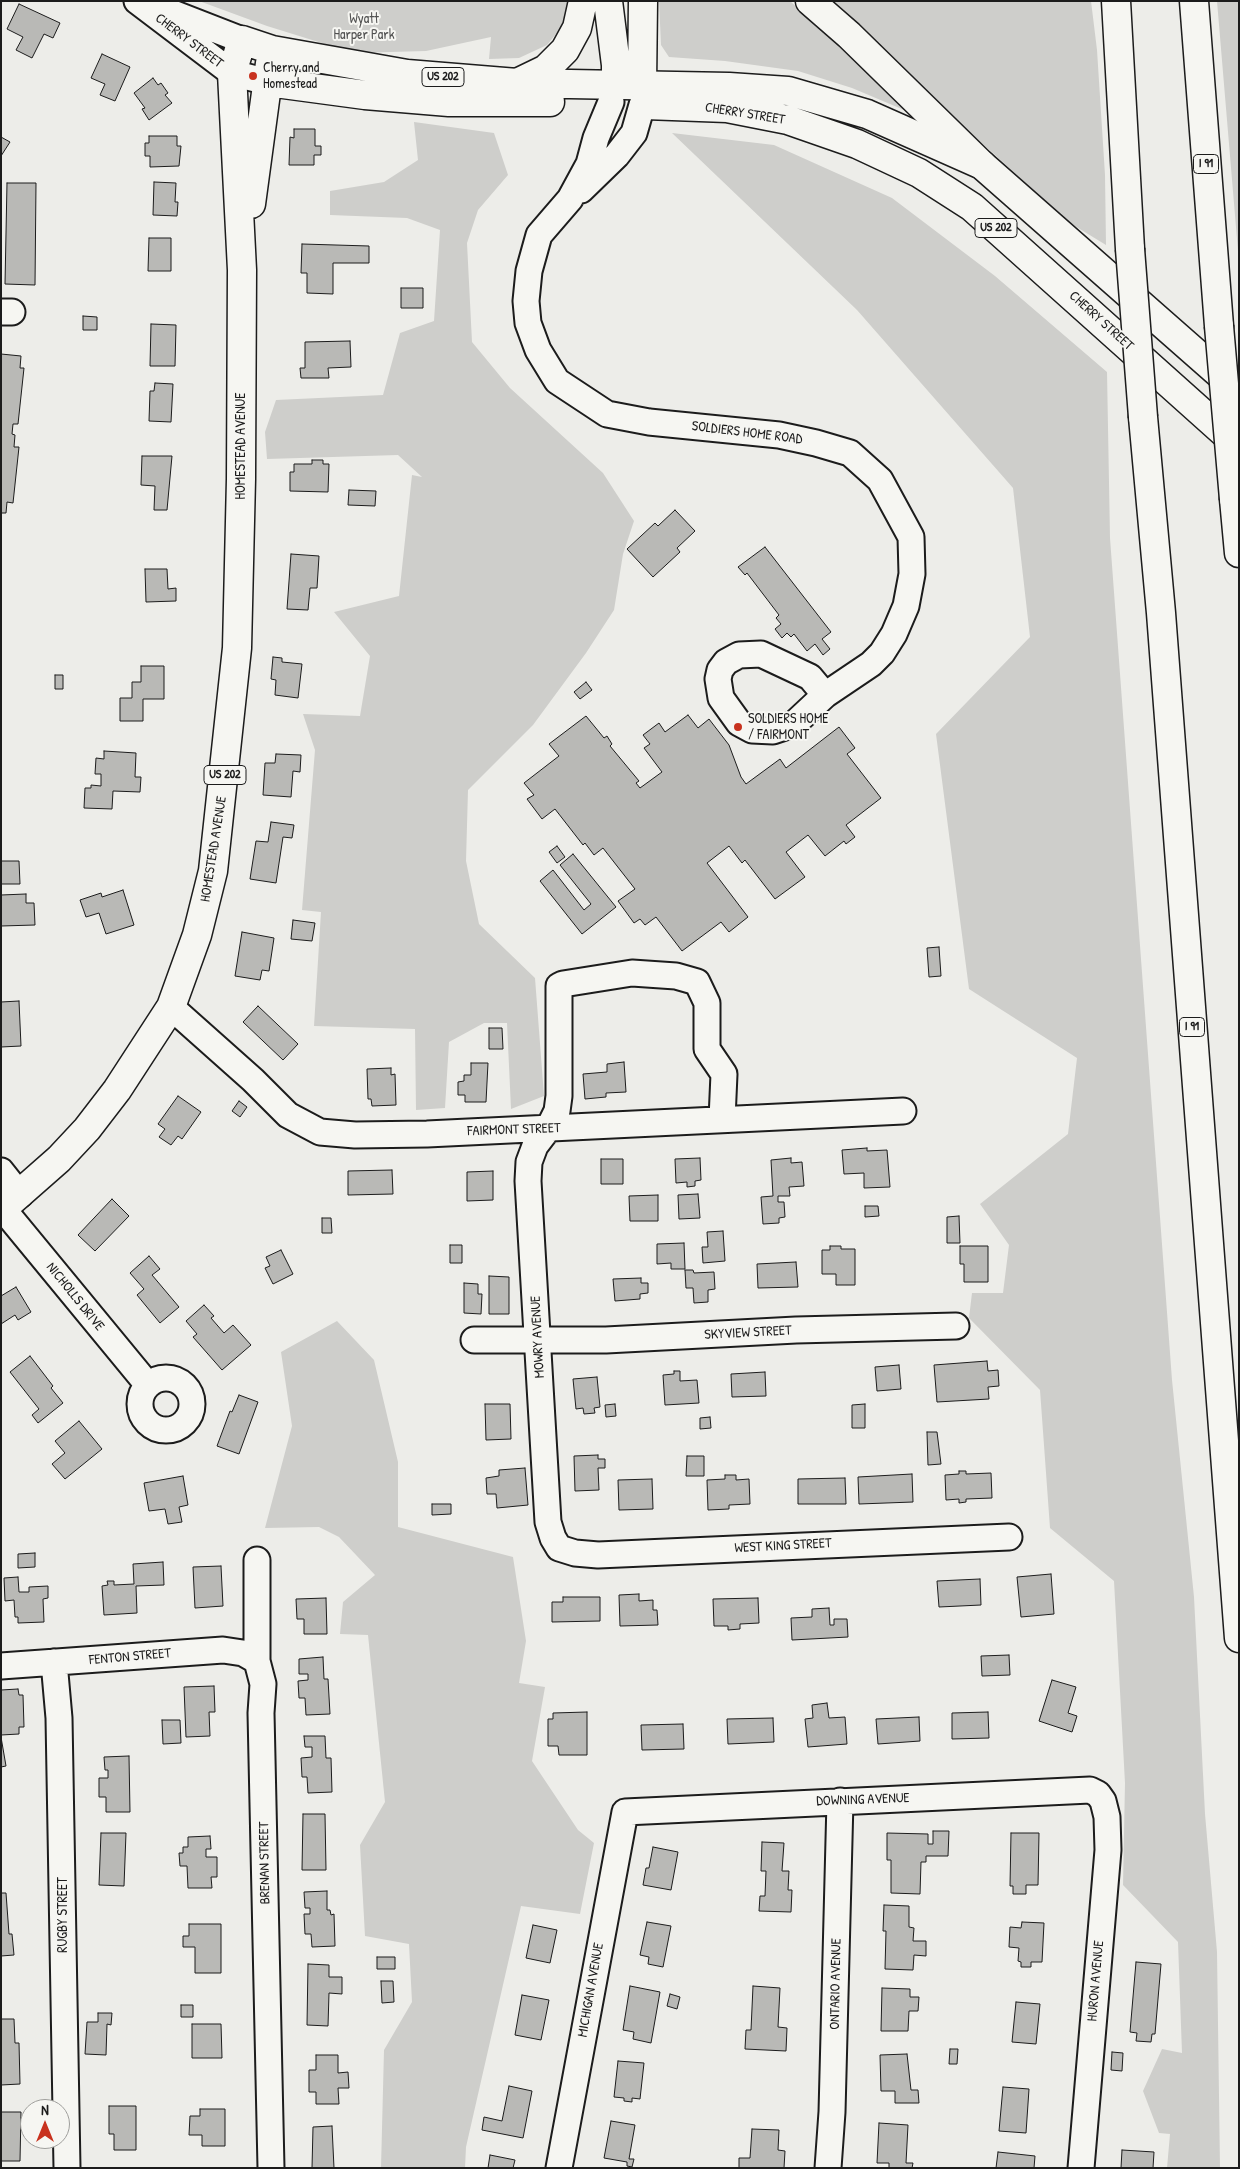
<!DOCTYPE html>
<style>
body{margin:0}
#map{position:relative;width:1240px;height:2169px;overflow:hidden;background:#edede9;font-family:"Patrick Hand",sans-serif}
canvas{display:block}
.frame{position:absolute;inset:0;border:2px solid #1c1c1c;pointer-events:none}
.north{position:absolute;left:20px;top:2099px;width:50px;height:50px;box-sizing:border-box;background:#f6f6f2;border:1px solid #9f9f9c;border-radius:50%;rotate:0deg;font-size:14px;font-weight:700;line-height:20px;text-align:center;color:#1c1c1c}
.north::after{content:'';display:block;margin:auto;width:18px;height:22px;background:#c8321e;clip-path:polygon(50% 0,100% 100%,50% 72%,0 100%)}
</style>
<div id="map">
<canvas width="1240" height="2169"></canvas>
<div class="frame"></div>
<div class="north">N</div>
</div>
<script>
const c = document.querySelector('canvas').getContext('2d');
c.lineJoin = 'round';
function fill(path, color) { c.fillStyle = color; c.fill(path, 'evenodd'); }
const poly = rows => new Path2D(rows.map(r => 'M' + r).join(''));
function trace(path, color, width, dash) { c.strokeStyle = color; c.lineWidth = width; c.lineCap = dash ? 'butt' : 'round'; c.setLineDash(dash || []); c.stroke(path); }
function write(font, color, halo, rows, align = 'center') {
  c.font = font + ' "Patrick Hand",sans-serif'; c.lineWidth = 4; c.setLineDash([]); c.textBaseline = 'middle'; c.strokeStyle = halo; c.fillStyle = color; for (const [text, x, y, turn = 0] of rows) {
    c.save(); c.translate(x, y); c.rotate((+turn || 0) * Math.PI / 180); c.textAlign = isNaN(turn) ? turn : align; if (halo) c.strokeText(text, 0, 0); c.fillText(text, 0, 0); c.restore();
  }
}
fill(poly([
 [199,1,569,1,565,23,547,45,519,58,489,59,491,37,426,51,354,53,267,26],
 [659,1,790,1,909,112,852,88,798,71,725,61,669,57,661,45],
 [825,1,1091,1,1097,50,1105,175,1106,245,1070,223],
 [1217,1,1239,1,1239,261,1238,251],
 [414,122,494,133,508,175,478,210,467,243,472,342,510,388,603,473,634,521,623,554,614,610,586,653,533,725,468,790,466,861,479,924,535,978,544,1096,511,1109,507,1023,484,1023,449,1042,445,1108,416,1110,415,1029,314,1026,321,912,302,910,315,750,303,714,360,716,370,656,334,612,399,596,412,475,422,477,398,455,267,459,265,432,276,400,383,395,400,333,434,321,440,230,407,218,330,215,330,191,384,182,418,160],
 [672,133,774,145,892,198,995,276,1107,372,1110,538,1172,1380,1194,1597,1205,1814,1217,1952,1220,2168,1167,2168,1170,2134,1159,2133,1143,2091,1162,2049,1182,2053,1178,1942,1123,1885,1125,1783,1114,1581,1050,1528,1040,1390,969,1318,972,1293,1003,1293,1009,1245,980,1204,1068,1134,1077,1058,969,989,936,734,1030,637,1013,488,857,310],
 [337,1321,374,1360,398,1462,398,1527,513,1557,526,1641,519,1683,545,1687,532,1761,578,1830,594,1843,580,1914,521,1906,466,2147,465,2168,381,2168,384,2050,412,2002,409,1944,365,1936,360,1845,385,1802,368,1635,340,1634,343,1602,375,1575,339,1537,319,1527,265,1528,292,1426,281,1352]
]), '#cececb');
const building = poly([
 [19,4,60,23,53,38,44,34,32,58,16,50,23,37,7,29,19,4],
 [102,54,130,67,115,101,100,95,105,84,91,78,102,54],
 [153,78,158,85,161,83,168,93,165,95,172,103,149,120,142,109,145,108,134,93,153,78],
 [294,129,315,129,315,146,321,146,321,155,314,155,314,165,289,165,290,137,294,138,294,129],
 [149,136,177,136,177,146,181,146,179,166,150,167,150,156,145,156,145,143,149,143,149,136],
 [1,137,10,142,1,156,1,137],
 [154,182,176,183,175,202,178,202,177,216,153,215,154,182],
 [7,183,36,183,35,285,5,284,7,183],
 [149,238,171,238,171,271,148,271,149,238],
 [302,244,369,246,369,263,333,263,333,294,307,293,307,273,301,273,302,244],
 [401,288,423,288,423,308,401,308,401,288],
 [83,316,97,317,97,330,83,330,83,316],
 [151,324,176,325,175,366,150,366,151,324],
 [350,341,351,367,328,368,329,378,301,378,300,368,305,368,305,342,350,341],
 [1,354,21,356,20,368,24,368,18,424,13,424,12,434,15,435,14,447,19,447,13,503,7,502,6,513,1,513,1,354],
 [155,383,173,384,171,422,149,421,150,391,154,391,155,383],
 [142,456,172,456,167,510,154,510,155,486,141,485,142,456],
 [312,460,323,460,323,464,329,464,328,492,290,491,290,472,294,472,294,464,312,464,312,460],
 [349,490,376,491,375,506,348,505,349,490],
 [675,510,695,531,677,548,680,552,653,577,627,549,655,523,658,526,675,510],
 [765,547,831,632,822,639,830,649,823,655,815,644,807,651,794,634,791,637,787,633,782,638,775,629,781,624,776,618,779,615,747,573,745,575,738,567,765,547],
 [291,554,319,556,317,588,310,588,308,610,287,609,291,554],
 [145,569,167,569,168,589,176,588,176,601,146,602,145,569],
 [273,657,282,658,282,662,302,664,298,698,275,695,276,680,271,679,273,657],
 [141,666,164,666,164,699,143,699,143,721,120,721,120,698,132,698,132,682,141,682,141,666],
 [55,675,63,675,63,689,55,689,55,675],
 [586,682,592,690,580,699,574,692,586,682],
 [688,715,698,728,709,719,729,745,741,777,746,784,780,759,786,768,839,727,855,748,847,754,881,798,846,825,855,837,846,844,844,841,825,856,808,835,786,852,805,877,775,899,745,860,742,863,729,846,707,863,748,917,729,932,721,922,682,951,656,917,645,925,640,919,634,923,618,901,635,889,603,848,594,855,585,843,583,845,555,809,542,819,527,799,534,795,524,783,559,756,549,744,586,716,604,738,607,736,612,744,610,746,639,781,636,783,640,788,662,772,644,748,650,744,643,735,659,723,665,732,688,715],
 [104,751,136,753,135,777,141,777,140,792,113,791,112,809,84,808,85,788,91,788,91,785,101,786,101,774,95,774,96,758,104,759,104,751],
 [276,754,301,755,300,772,293,771,291,797,263,795,265,763,275,763,276,754],
 [271,822,294,825,292,838,283,837,276,883,250,879,256,841,268,842,271,822],
 [557,846,565,857,557,863,549,852,557,846],
 [573,854,616,907,582,934,540,881,553,870,584,910,591,904,560,865,573,854],
 [1,861,19,861,20,884,1,884,1,861],
 [123,890,134,925,106,934,99,913,86,917,80,900,101,893,102,897,123,890],
 [26,894,26,903,34,903,35,925,1,926,1,895,26,894],
 [293,920,315,923,312,941,291,939,293,920],
 [242,932,274,938,269,971,262,970,260,980,235,976,242,932],
 [939,947,941,976,929,977,927,948,939,947],
 [19,1001,21,1046,1,1047,1,1002,19,1001],
 [258,1006,298,1044,283,1060,243,1022,258,1006],
 [489,1028,502,1028,503,1049,489,1049,489,1028],
 [624,1062,626,1092,606,1093,606,1097,585,1099,583,1074,607,1072,607,1064,624,1062],
 [471,1063,488,1063,486,1102,465,1102,465,1095,458,1095,458,1082,464,1081,464,1075,471,1075,471,1063],
 [391,1068,391,1075,395,1074,396,1105,372,1106,371,1099,368,1099,367,1069,391,1068],
 [178,1096,201,1112,182,1139,178,1136,171,1145,159,1137,165,1129,158,1124,178,1096],
 [239,1101,247,1107,240,1117,232,1111,239,1101],
 [867,1148,867,1151,887,1150,890,1187,864,1188,864,1173,844,1174,842,1150,867,1148],
 [700,1158,701,1180,695,1181,695,1186,687,1187,687,1182,676,1183,675,1159,700,1158],
 [791,1158,791,1163,802,1162,804,1186,789,1187,790,1196,778,1196,778,1202,784,1202,785,1217,779,1218,779,1223,763,1224,761,1197,773,1196,771,1160,791,1158],
 [601,1159,623,1159,623,1184,601,1184,601,1159],
 [392,1170,393,1194,348,1195,348,1171,392,1170],
 [493,1171,493,1200,467,1201,467,1172,493,1171],
 [698,1194,700,1218,679,1219,678,1195,698,1194],
 [658,1195,658,1221,630,1221,629,1196,658,1195],
 [112,1199,129,1216,95,1251,78,1235,112,1199],
 [865,1206,878,1206,879,1216,865,1217,865,1206],
 [959,1216,960,1243,947,1243,947,1217,959,1216],
 [322,1218,331,1218,332,1233,322,1233,322,1218],
 [723,1231,725,1261,703,1263,702,1247,708,1247,707,1232,723,1231],
 [684,1243,685,1269,671,1269,671,1263,657,1264,657,1244,684,1243],
 [450,1245,462,1245,462,1263,450,1263,450,1245],
 [830,1246,841,1246,841,1249,855,1249,855,1285,836,1285,836,1274,822,1274,822,1250,830,1250,830,1246],
 [960,1246,988,1246,988,1282,964,1282,964,1264,960,1264,960,1246],
 [281,1250,293,1274,273,1284,265,1268,270,1266,266,1257,281,1250],
 [149,1256,160,1269,152,1275,179,1307,160,1323,137,1295,144,1289,130,1273,149,1256],
 [796,1262,798,1287,758,1288,757,1264,796,1262],
 [685,1270,693,1270,694,1273,714,1272,715,1289,708,1290,708,1302,694,1303,693,1288,686,1288,685,1270],
 [489,1276,509,1277,509,1314,489,1314,489,1276],
 [641,1278,641,1283,648,1283,648,1293,640,1294,640,1299,615,1301,613,1279,641,1278],
 [464,1283,478,1284,478,1294,482,1294,481,1314,464,1313,464,1283],
 [16,1287,31,1312,18,1320,15,1315,1,1324,1,1296,16,1287],
 [204,1305,214,1316,211,1318,224,1333,233,1325,251,1345,222,1370,193,1337,197,1334,186,1321,204,1305],
 [30,1356,53,1386,51,1388,63,1403,38,1423,32,1415,39,1409,10,1372,30,1356],
 [987,1361,988,1371,998,1370,999,1386,988,1387,989,1399,937,1402,934,1365,987,1361],
 [899,1365,901,1389,877,1391,875,1367,899,1365],
 [674,1371,680,1371,680,1381,697,1380,699,1403,665,1405,663,1375,674,1374,674,1371],
 [765,1372,766,1396,732,1397,731,1374,765,1372],
 [597,1377,600,1407,594,1408,595,1413,584,1414,583,1408,576,1409,573,1379,597,1377],
 [239,1395,258,1402,239,1454,217,1446,230,1411,232,1412,239,1395],
 [485,1404,510,1404,511,1439,486,1440,485,1404],
 [615,1404,616,1416,606,1417,605,1405,615,1404],
 [865,1404,865,1428,852,1428,852,1405,865,1404],
 [710,1417,711,1428,700,1429,700,1418,710,1417],
 [79,1421,102,1449,65,1479,52,1464,65,1453,55,1441,79,1421],
 [927,1432,937,1432,941,1464,928,1465,927,1432],
 [598,1455,598,1459,605,1459,605,1468,598,1468,599,1490,575,1491,574,1456,598,1455],
 [687,1456,704,1456,704,1476,686,1476,687,1456],
 [525,1468,528,1505,497,1508,496,1494,487,1494,486,1478,499,1476,499,1470,525,1468],
 [959,1471,966,1471,966,1474,991,1473,992,1498,966,1499,966,1502,959,1503,959,1499,946,1500,945,1475,959,1474,959,1471],
 [912,1474,913,1502,859,1504,858,1477,912,1474],
 [725,1475,736,1475,736,1480,749,1479,750,1504,729,1505,729,1509,708,1510,707,1480,725,1479,725,1475],
 [183,1476,188,1505,179,1507,182,1522,168,1524,165,1509,149,1511,144,1483,183,1476],
 [845,1478,846,1504,798,1504,798,1479,845,1478],
 [652,1479,653,1509,619,1510,618,1480,652,1479],
 [432,1504,451,1504,451,1514,432,1515,432,1504],
 [35,1553,35,1567,18,1568,18,1554,35,1553],
 [163,1562,164,1585,136,1586,137,1613,104,1615,102,1586,108,1585,107,1581,114,1581,114,1585,134,1584,133,1564,163,1562],
 [221,1566,223,1606,195,1608,193,1567,221,1566],
 [1051,1574,1054,1614,1021,1617,1017,1577,1051,1574],
 [18,1577,19,1592,29,1592,29,1587,48,1586,48,1598,43,1599,44,1622,18,1623,18,1617,15,1617,14,1600,5,1601,4,1578,18,1577],
 [980,1579,981,1605,939,1607,937,1581,980,1579],
 [639,1594,639,1601,653,1600,653,1610,657,1610,658,1625,620,1626,619,1595,639,1594],
 [563,1597,600,1597,600,1621,552,1622,552,1602,563,1602,563,1597],
 [326,1598,327,1634,304,1634,304,1619,297,1619,296,1599,326,1598],
 [758,1598,759,1623,740,1624,740,1629,728,1630,728,1626,714,1626,713,1599,758,1598],
 [829,1608,830,1625,834,1625,834,1619,847,1619,848,1637,792,1640,791,1618,812,1617,812,1609,829,1608],
 [1009,1655,1010,1675,982,1676,981,1656,1009,1655],
 [323,1657,324,1679,328,1679,330,1714,306,1715,305,1698,299,1698,298,1681,308,1680,308,1674,299,1674,299,1659,323,1657],
 [1052,1680,1076,1687,1068,1713,1077,1716,1072,1732,1039,1721,1052,1680],
 [214,1686,215,1712,209,1712,210,1736,186,1737,184,1687,214,1686],
 [18,1689,19,1695,23,1695,24,1727,19,1727,19,1734,1,1735,1,1690,18,1689],
 [827,1703,829,1718,845,1717,847,1744,808,1747,805,1719,813,1718,812,1705,827,1703],
 [587,1712,587,1755,559,1755,558,1746,548,1746,548,1719,553,1719,553,1713,587,1712],
 [988,1712,989,1738,952,1739,952,1713,988,1712],
 [919,1717,920,1741,878,1744,876,1719,919,1717],
 [773,1718,774,1742,728,1744,727,1719,773,1718],
 [162,1720,180,1720,181,1743,163,1744,162,1720],
 [683,1724,684,1749,642,1750,641,1725,683,1724],
 [304,1736,325,1736,326,1758,331,1758,332,1792,308,1793,307,1777,302,1777,301,1758,312,1757,312,1747,305,1747,304,1736],
 [1,1737,6,1766,1,1767,1,1737],
 [129,1756,130,1812,106,1812,106,1797,99,1797,99,1778,108,1778,108,1770,105,1770,104,1757,129,1756],
 [303,1814,325,1814,326,1870,302,1870,303,1814],
 [933,1831,949,1831,948,1856,926,1856,926,1862,921,1862,920,1894,891,1893,891,1860,887,1860,887,1833,928,1834,928,1844,933,1844,933,1831],
 [101,1833,126,1833,124,1886,99,1885,101,1833],
 [1011,1833,1039,1833,1038,1885,1026,1885,1026,1894,1013,1894,1013,1886,1010,1886,1011,1833],
 [210,1836,211,1849,206,1849,206,1857,217,1857,217,1877,211,1877,212,1888,188,1888,187,1866,180,1866,179,1853,183,1853,183,1847,188,1847,188,1837,210,1836],
 [762,1842,784,1843,782,1871,789,1871,788,1890,792,1890,791,1912,759,1911,760,1896,765,1896,766,1871,761,1871,762,1842],
 [653,1847,678,1852,671,1890,643,1885,646,1868,649,1868,653,1847],
 [327,1891,327,1910,330,1910,331,1915,334,1914,335,1946,312,1947,311,1934,305,1934,304,1914,310,1914,310,1908,305,1908,304,1892,327,1891],
 [1,1893,6,1893,9,1934,12,1934,14,1955,1,1956,1,1893],
 [884,1905,909,1906,909,1927,914,1928,913,1941,926,1941,926,1956,914,1955,913,1970,885,1969,886,1931,883,1931,884,1905],
 [647,1922,671,1926,663,1967,648,1964,649,1957,640,1955,647,1922],
 [1022,1922,1044,1923,1042,1962,1031,1962,1031,1967,1021,1967,1021,1962,1018,1961,1019,1948,1009,1947,1010,1927,1021,1928,1022,1922],
 [189,1924,221,1924,221,1973,195,1973,195,1947,183,1947,183,1936,189,1936,189,1924],
 [533,1925,557,1930,550,1963,526,1958,533,1925],
 [377,1957,395,1957,395,1969,377,1969,377,1957],
 [1136,1962,1161,1964,1155,2034,1152,2034,1151,2042,1136,2041,1137,2033,1130,2032,1136,1962],
 [308,1964,329,1965,329,1977,342,1977,342,1994,329,1993,328,2026,307,2025,308,1964],
 [381,1981,393,1981,394,2002,382,2003,381,1981],
 [630,1986,660,1992,651,2043,633,2039,634,2032,623,2030,630,1986],
 [753,1986,780,1988,778,2027,787,2028,786,2051,745,2049,746,2030,751,2030,753,1986],
 [882,1988,910,1989,910,1997,919,1997,918,2011,909,2011,908,2031,881,2031,882,1988],
 [670,1994,680,1997,677,2009,667,2006,670,1994],
 [522,1995,549,2000,541,2040,515,2035,522,1995],
 [1016,2002,1040,2004,1036,2044,1012,2042,1016,2002],
 [181,2005,193,2005,193,2017,181,2017,181,2005],
 [98,2013,112,2013,111,2025,107,2024,106,2055,85,2054,87,2022,98,2022,98,2013],
 [1,2019,14,2019,15,2043,19,2043,20,2084,1,2085,1,2019],
 [192,2024,221,2024,222,2058,192,2058,192,2024],
 [950,2049,958,2049,957,2064,949,2064,950,2049],
 [1112,2052,1123,2053,1122,2071,1111,2070,1112,2052],
 [907,2054,911,2090,918,2090,919,2103,895,2103,895,2091,881,2091,880,2055,907,2054],
 [316,2055,338,2055,338,2073,348,2072,349,2088,338,2088,339,2104,316,2104,316,2092,309,2092,309,2070,316,2070,316,2055],
 [618,2061,644,2063,640,2099,632,2098,632,2102,624,2101,624,2098,614,2097,618,2061],
 [509,2086,532,2091,523,2138,482,2130,484,2117,502,2121,509,2086],
 [1003,2087,1029,2089,1026,2133,999,2131,1003,2087],
 [109,2106,136,2106,136,2150,114,2150,114,2134,109,2134,109,2106],
 [200,2109,225,2109,225,2146,202,2146,202,2135,189,2135,190,2116,200,2116,200,2109],
 [1,2112,21,2112,20,2161,1,2161,1,2112],
 [611,2121,635,2125,629,2159,634,2159,632,2167,627,2166,627,2162,604,2158,611,2121],
 [879,2123,908,2125,906,2163,913,2163,912,2168,889,2168,889,2163,877,2163,879,2123],
 [332,2126,334,2168,312,2168,313,2127,332,2126],
 [752,2129,779,2130,778,2150,785,2151,784,2168,739,2168,739,2158,750,2158,752,2129],
 [1122,2150,1154,2152,1153,2168,1121,2168,1122,2150],
 [998,2152,1035,2156,1034,2168,996,2168,998,2152],
 [490,2155,515,2160,513,2168,488,2168,490,2155]
]);
fill(building, '#b9b9b6');
trace(building, '#1c1c1c', 1);
const minor = poly([
 [137,1,232,73,268,82],
 [165,10,242,40],
 [611,102,596,138,589,164,570,199,539,235,529,271,526,301,528,323,538,350,557,381,607,414,649,422,779,435,816,443,850,453,880,480,911,537,912,574,906,606,894,634,882,653,871,664,825,695,794,724,773,731,752,730,739,723,721,698,718,679,720,670,726,662,739,655,761,654,810,677,825,695],
 [581,190,617,155,634,133,642,105],
 [1,312,12,312],
 [171,1007,253,1080,288,1115,320,1132,355,1135,427,1134,903,1111],
 [722,1119,724,1074,707,1049,707,1003,697,982,676,976,632,973,563,984,559,986,559,1096,557,1111,548,1129,535,1146,529,1162,528,1181,548,1522,553,1538,559,1548,575,1553,598,1555,1009,1537],
 [1,1171,20,1195],
 [3,1209,148,1385],
 [474,1340,606,1340,796,1330,956,1326],
 '140 1404a26 26 0 1 1 52 0a26 26 0 1 1-52 0Z',
 [257,1560,257,1661,263,1684,261,1713,271,2168],
 [54,1662,59,1718,67,2168],
 [1,1666,223,1650,243,1653,257,1661],
 [559,2168,625,1812,1090,1790,1098,1794,1103,1801,1107,1817,1108,1850,1081,2168],
 [828,2168,832,2112,840,1801]
]);
const major = poly([
 [268,82,365,95,449,102,550,102],
 [645,105,727,108,788,120,857,144,919,173,972,207,1239,446],
 [251,204,270,63],
 [1,1210,59,1159,87,1129,117,1090,171,1007,197,935,213,871,237,648,241,479,242,270,232,73,242,40,272,50,407,74,517,83,729,87,788,91,867,114,982,165,1239,391]
]);
const highway = poly([
 [608,1,616,65,616,86],
 [810,1,849,35,982,165],
 [1116,1,1130,249],
 [1194,1,1219,326],
 [517,83,546,69,565,50,577,28,583,1],
 [642,86,643,1],
 [1143,417,1161,613,1239,1638],
 [1234,499,1239,553]
]);
trace(minor, '#1c1c1c', 29);
trace(major, '#1c1c1c', 31);
trace(highway, '#1c1c1c', 31);
trace(minor, '#f6f6f2', 25);
trace(major, '#f6f6f2', 28);
trace(highway, '#f6f6f2', 28);
const highwayBridge = poly([
 [1130,249,1143,417],
 [1219,326,1234,499]
]);
trace(highwayBridge, '#1c1c1c', 31, []);
trace(highwayBridge, '#f6f6f2', 28);
for (const [x, y, r, color] of [
 [253,76,5,"#c8321e"],
 [738,727,5,"#c8321e"]
]) { const dot = new Path2D(); dot.arc(x, y, r, 0, 2 * Math.PI); c.fillStyle = color; c.fill(dot); trace(dot, '#f6f6f2', 2); }
for (const [x, y, w] of [
 [443,77,42],
 [1206,164,25],
 [996,228,42],
 [225,775,42],
 [1192,1027,25]
]) { const box = new Path2D(); box.roundRect(x - w / 2, y - 9.5, w, 19, 4); c.fillStyle = '#f6f6f2'; c.fill(box); trace(box, '#1c1c1c', 1); }
write('bold 12px', '#1c1c1c', null, [
 ["US 202",443,77],
 ["I 91",1206,164],
 ["US 202",996,228],
 ["US 202",225,775],
 ["I 91",1192,1027]
]);
write('14px', '#515151', '#f6f6f2', [
 ["Wyatt",364,19],
 ["Harper Park",364,35]
]);
write('14px', '#1c1c1c', '#f6f6f2', [
 ["CHERRY STREET",189,41,37],
 ["CHERRY STREET",745,114,9],
 ["CHERRY STREET",1101,321,42],
 ["SOLDIERS HOME ROAD",747,433,7],
 ["HOMESTEAD AVENUE",241,446,-90],
 ["HOMESTEAD AVENUE",214,849,-81],
 ["FAIRMONT STREET",514,1130,-2],
 ["NICHOLLS DRIVE",75,1297,51],
 ["SKYVIEW STREET",748,1333,-3],
 ["MOWRY AVENUE",538,1337,-93],
 ["WEST KING STREET",783,1546,-3],
 ["FENTON STREET",130,1657,-5],
 ["DOWNING AVENUE",863,1800,-2],
 ["BRENAN STREET",265,1863,-91],
 ["RUGBY STREET",63,1915,-90],
 ["HURON AVENUE",1096,1981,-85],
 ["ONTARIO AVENUE",836,1984,-89],
 ["MICHIGAN AVENUE",591,1990,-80]
]);
write('14px', '#1c1c1c', '#f6f6f2', [
 ["Cherry and",263,68],
 ["Homestead",263,84],
 ["SOLDIERS HOME",748,719],
 ["/ FAIRMONT",748,735]
], 'left');
</script>
